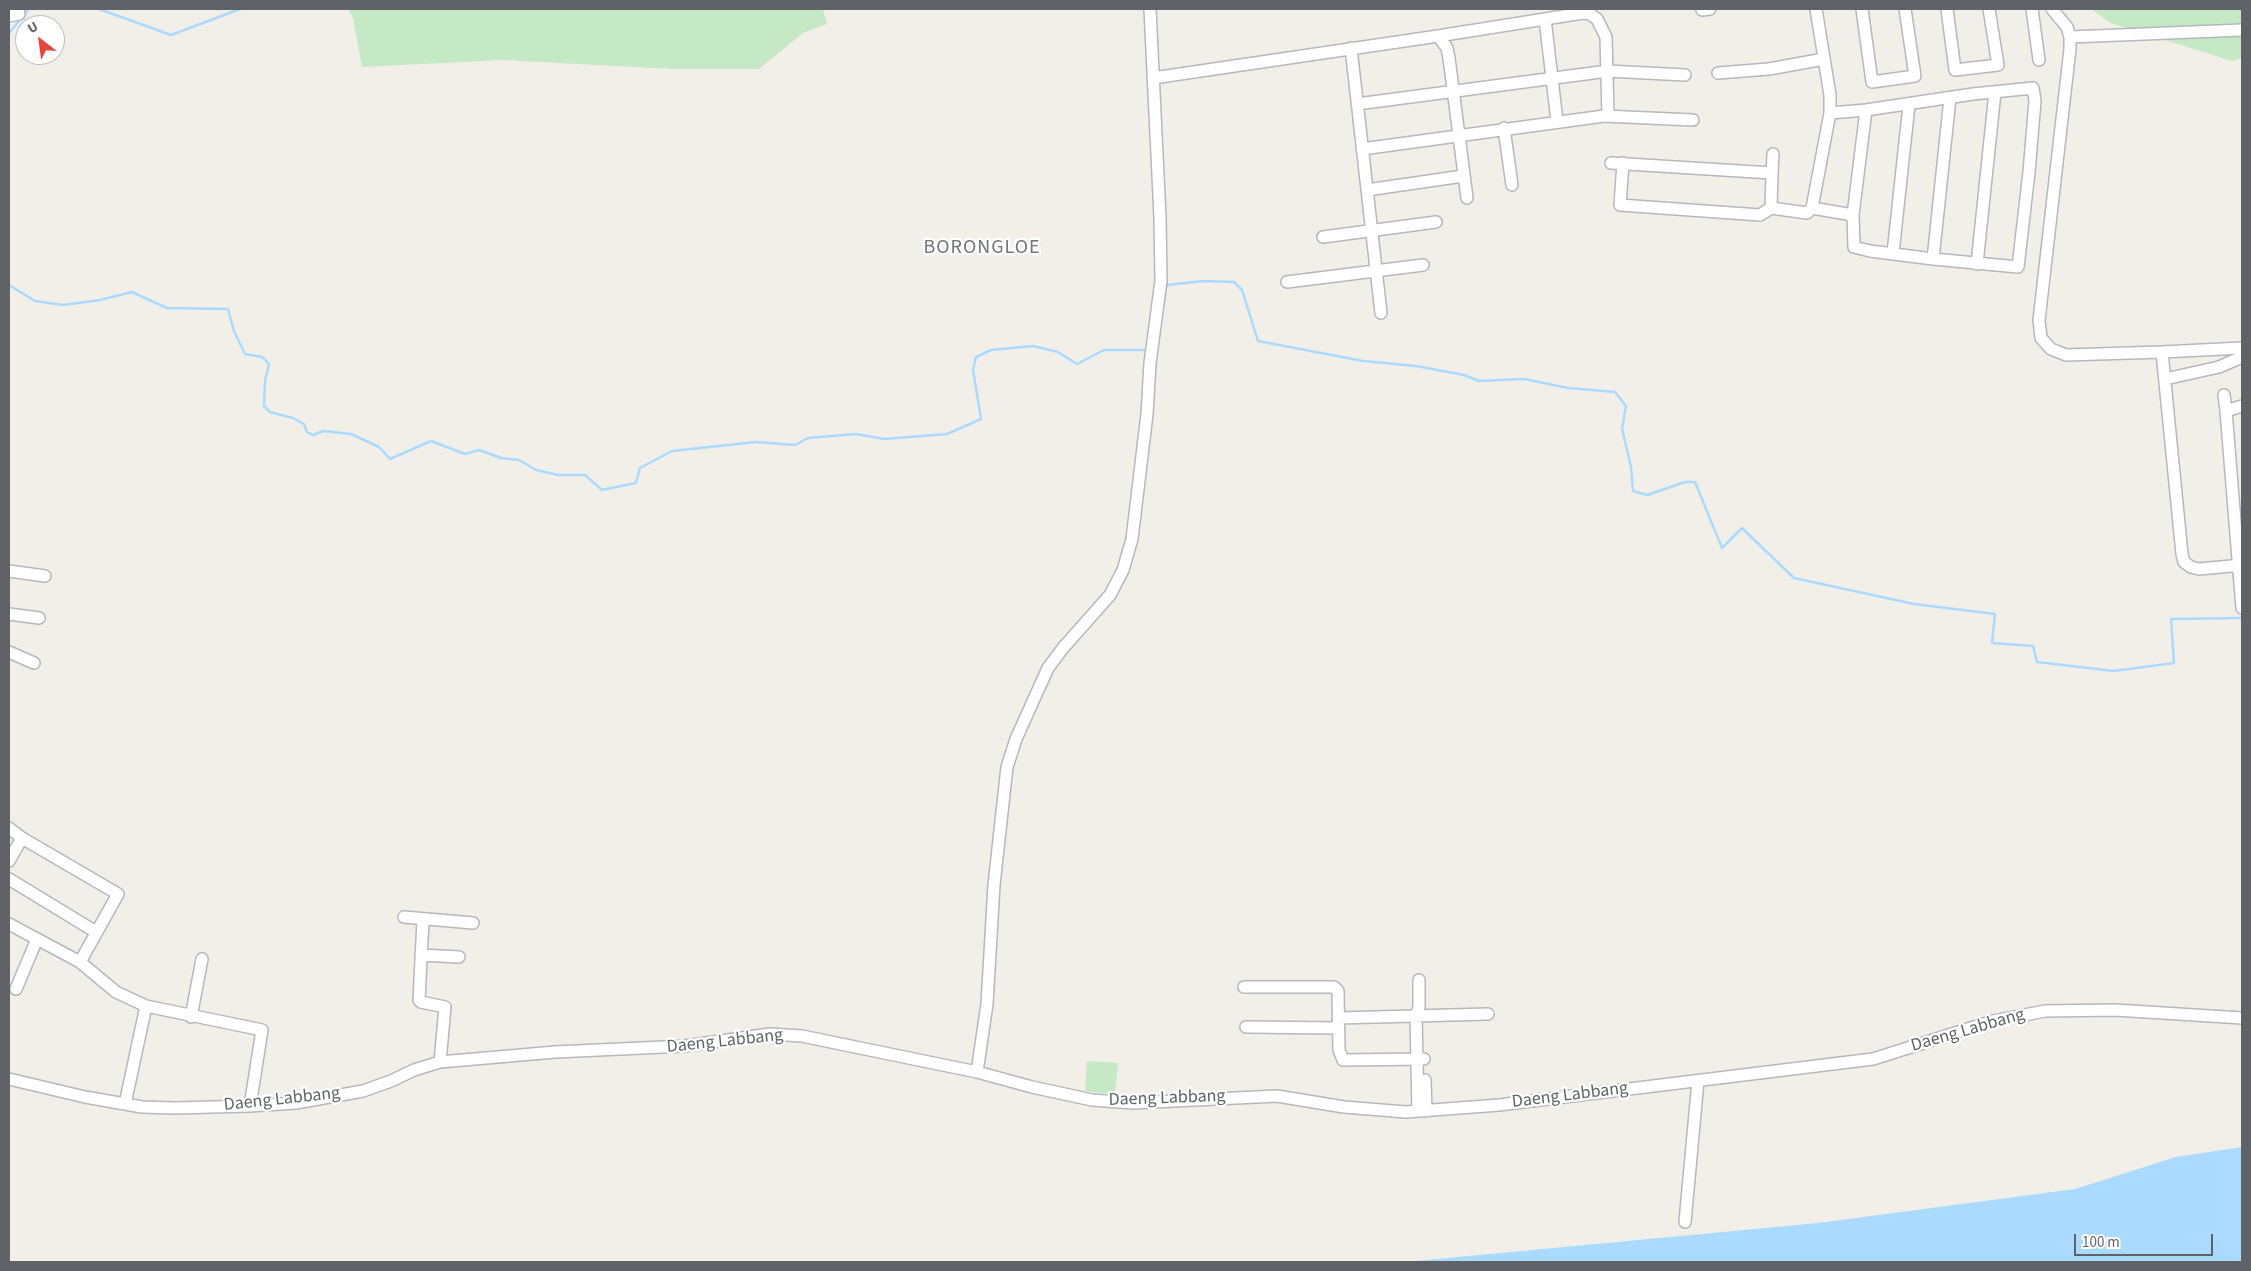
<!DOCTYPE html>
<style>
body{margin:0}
#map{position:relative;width:2251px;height:1271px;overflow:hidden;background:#f1efe8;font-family:"Source Sans 3",sans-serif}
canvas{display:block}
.frame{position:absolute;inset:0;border:10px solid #5f6368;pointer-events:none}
.north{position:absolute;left:15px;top:15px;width:50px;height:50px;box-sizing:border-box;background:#fff;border:1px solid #bfc1c3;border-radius:50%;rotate:330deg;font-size:14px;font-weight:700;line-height:20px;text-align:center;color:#5f6368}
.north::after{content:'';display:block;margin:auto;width:18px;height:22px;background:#ea4335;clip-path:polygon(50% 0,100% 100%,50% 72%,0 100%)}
.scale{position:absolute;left:2074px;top:1234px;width:139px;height:22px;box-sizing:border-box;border:2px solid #5f6368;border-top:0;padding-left:6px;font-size:15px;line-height:18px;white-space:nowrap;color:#5f6368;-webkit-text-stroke:4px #fff;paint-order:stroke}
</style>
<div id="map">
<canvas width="2251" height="1271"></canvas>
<div class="frame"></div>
<div class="north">U</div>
<div class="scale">100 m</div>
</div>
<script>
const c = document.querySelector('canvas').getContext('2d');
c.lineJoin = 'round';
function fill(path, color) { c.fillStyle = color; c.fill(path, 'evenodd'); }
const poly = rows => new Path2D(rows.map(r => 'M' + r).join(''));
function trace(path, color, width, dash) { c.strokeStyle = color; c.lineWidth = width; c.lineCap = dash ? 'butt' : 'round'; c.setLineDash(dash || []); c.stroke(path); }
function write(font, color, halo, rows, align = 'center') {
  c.font = font + ' "Source Sans 3",sans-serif'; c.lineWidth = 4.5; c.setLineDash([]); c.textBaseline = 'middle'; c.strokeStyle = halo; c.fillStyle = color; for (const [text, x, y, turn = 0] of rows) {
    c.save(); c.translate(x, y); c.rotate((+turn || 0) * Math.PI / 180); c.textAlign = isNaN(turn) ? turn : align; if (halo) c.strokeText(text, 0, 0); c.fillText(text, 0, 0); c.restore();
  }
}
fill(poly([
 [348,9,823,9,827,24,803,33,759,69,673,69,502,60,362,67,353,18],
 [2091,9,2242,9,2242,58,2232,61,2111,23],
 [1087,1061,1118,1063,1115,1094,1085,1091]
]), '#c5e8c5');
fill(poly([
 [2242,1147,2242,1261,2237,1262,1405,1262,1818,1223,2075,1189,2176,1157]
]), '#aadaff');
trace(poly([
 [99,9,171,35,240,9],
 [9,33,29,9],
 [9,285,35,301,63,305,100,300,132,292,167,308,228,309,234,331,245,354,262,357,269,364,265,381,264,406,270,412,293,418,304,424,307,432,313,435,323,431,351,434,379,447,390,459,431,441,465,454,479,450,501,458,519,460,536,470,558,475,585,475,602,490,636,483,640,468,672,451,756,442,795,445,808,438,856,434,884,439,947,434,981,419,973,370,976,357,991,350,1033,346,1058,352,1077,364,1104,350,1147,350],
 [1164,295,1167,285,1203,281,1234,282,1242,290,1258,341,1363,361,1416,366,1464,375,1479,381,1524,379,1568,388,1615,392,1626,406,1622,429,1631,467,1633,491,1647,495,1685,482,1695,482,1722,548,1742,528,1794,578,1914,604,1995,614,1992,643,2033,646,2037,662,2114,671,2174,663,2171,619,2242,618]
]), '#aadaff', 2.5);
const minor = poly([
 [1816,9,1830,95,1830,113,1812,208,1853,215],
 [1862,9,1872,82,1915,76,1905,9],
 [1947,9,1955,70,1998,65,1989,9],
 [2032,9,2039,60],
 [2052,9,2067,27,2070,37,2070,49,2039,320,2041,338,2051,349,2066,355,2162,352,2182,554,2184,562,2191,567,2199,569,2242,565],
 [1702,10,1710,9],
 [9,16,19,14,18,9],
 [1545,19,1557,121],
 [1438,36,1447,48,1449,58,1467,198],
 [2070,37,2242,30],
 [1351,48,1381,313],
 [1718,73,1769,69,1824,59],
 [1153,78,1438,36,1583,13,1590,14,1597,19,1606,37,1608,116],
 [1357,104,1608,71,1685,75],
 [1830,113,1866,110,1973,94,2033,88,2035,101,2029,172,2018,267,1933,259,1870,251,1854,247,1853,215,1866,110],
 [1504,128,1512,185],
 [1362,149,1604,116,1693,120],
 [1611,163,1772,173,1771,208,1807,213,1812,208],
 [1623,163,1620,205,1760,215,1771,208],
 [1772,173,1773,154],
 [1367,190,1463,176],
 [1323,237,1436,222],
 [1893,253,1909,105],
 [1933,259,1950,98],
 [1977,264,1995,92],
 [1287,282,1423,265],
 [2162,352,2242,348],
 [2165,379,2219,367,2242,357],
 [2224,395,2226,411],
 [2242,406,2226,411,2242,608],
 [9,571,45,576],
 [9,614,39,618],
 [9,652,34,663],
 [9,828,22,838,9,861],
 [22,838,118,894,80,962],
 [9,879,96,932],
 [404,917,473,923],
 [423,920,419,1000,421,1002,445,1007,440,1062],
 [9,924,80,962,116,992,146,1006,262,1030,250,1106],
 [421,955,459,957],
 [1244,987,1334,987,1338,991,1339,1050,1343,1060,1424,1059],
 [16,989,37,939],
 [191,1017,202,959],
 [1338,1018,1488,1014],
 [1246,1027,1338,1028],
 [977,1072,987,1004,994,885,1007,767,1016,739,1048,668,1063,648,1110,595,1123,570,1132,539,1147,414,1150,363,1161,281,1160,217,1150,9],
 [9,1079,85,1097,142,1107,175,1108,250,1106,296,1103,363,1091,391,1081,414,1070,440,1062,555,1052,685,1046,770,1034,802,1036,831,1042,977,1072,1032,1087,1092,1100,1133,1103,1277,1096,1344,1107,1406,1112,1499,1105,1873,1059,1993,1021,2045,1011,2115,1010,2242,1018],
 [1425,1080,1426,1111],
 [125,1104,146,1006],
 [1418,1111,1416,1016,1419,1007,1419,980],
 [1685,1222,1698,1081]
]);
trace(minor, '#b5b8bc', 14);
trace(minor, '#fff', 11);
write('18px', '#5f6368', '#fff', [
 ["Daeng Labbang",1968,1031,-16],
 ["Daeng Labbang",725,1042,-6],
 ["Daeng Labbang",1570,1096,-7],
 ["Daeng Labbang",1167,1099,-2],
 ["Daeng Labbang",282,1100,-6]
]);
c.letterSpacing = '1px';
write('20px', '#70757a', '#fff', [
 ["BORONGLOE",982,249]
]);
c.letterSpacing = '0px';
</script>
